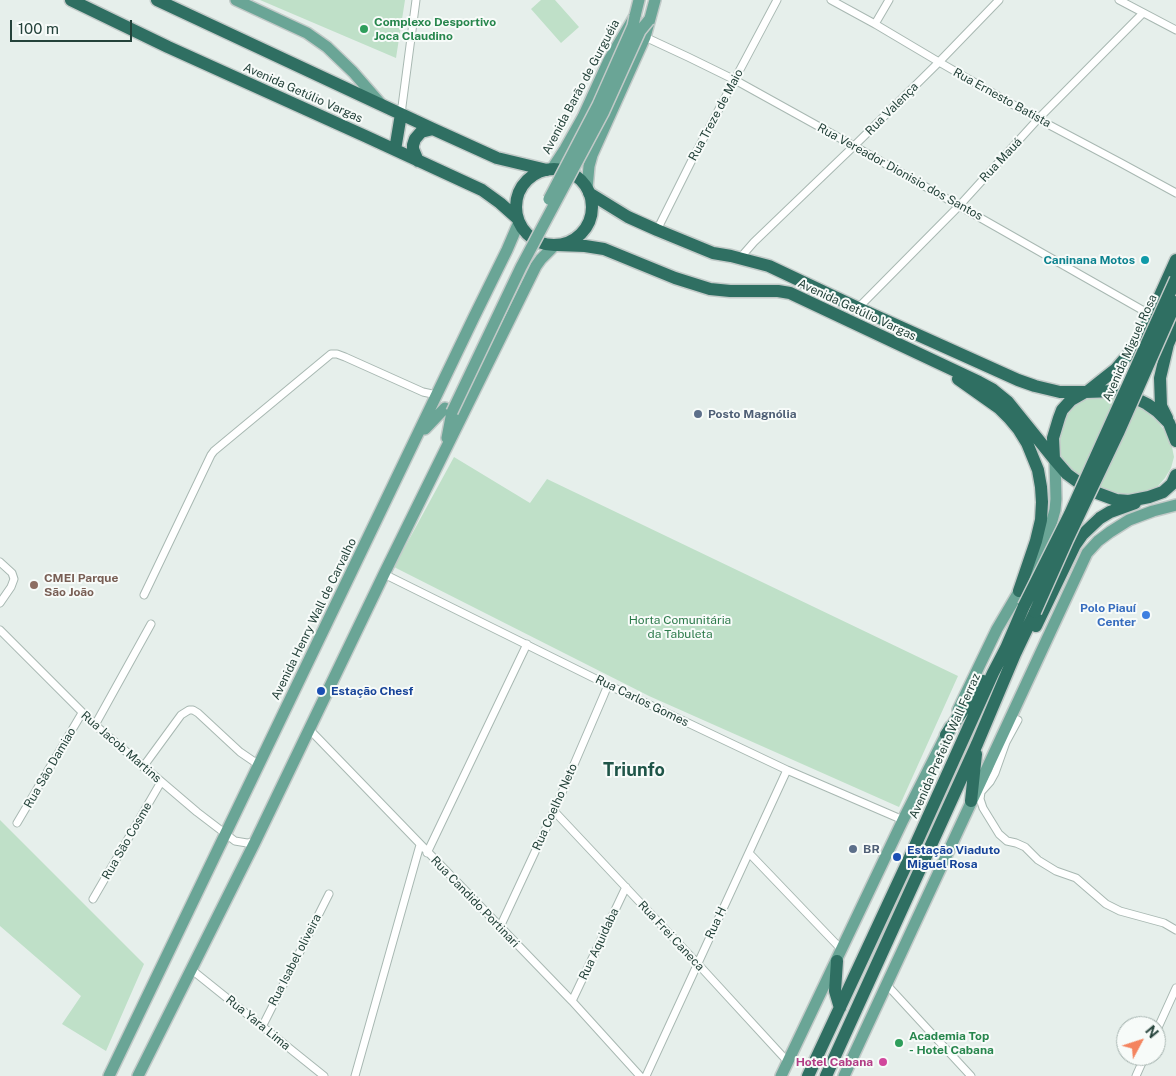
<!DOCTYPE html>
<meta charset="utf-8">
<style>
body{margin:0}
#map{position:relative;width:1176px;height:1076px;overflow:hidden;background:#e6efeb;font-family:"Public Sans",sans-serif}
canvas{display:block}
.north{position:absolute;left:1116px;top:1016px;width:50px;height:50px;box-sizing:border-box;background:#f7fbf9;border:1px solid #a3b1ad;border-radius:50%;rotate:50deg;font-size:14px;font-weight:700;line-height:20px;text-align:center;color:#24423a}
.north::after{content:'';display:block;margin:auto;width:18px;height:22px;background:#f4845f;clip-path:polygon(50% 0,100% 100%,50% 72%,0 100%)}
.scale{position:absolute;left:10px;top:20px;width:122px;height:22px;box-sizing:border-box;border:2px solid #24423a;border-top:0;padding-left:6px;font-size:15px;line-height:18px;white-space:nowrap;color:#24423a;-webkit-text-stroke:4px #f7fbf9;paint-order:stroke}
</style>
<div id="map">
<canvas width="1176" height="1076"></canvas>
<div class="north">N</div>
<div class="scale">100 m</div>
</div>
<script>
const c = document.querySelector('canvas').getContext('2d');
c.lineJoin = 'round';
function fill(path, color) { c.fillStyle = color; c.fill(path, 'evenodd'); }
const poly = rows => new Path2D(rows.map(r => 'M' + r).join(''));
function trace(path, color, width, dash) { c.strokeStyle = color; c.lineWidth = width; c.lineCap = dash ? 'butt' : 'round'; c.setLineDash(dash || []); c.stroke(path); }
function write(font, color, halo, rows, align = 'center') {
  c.font = font + ' "Public Sans",sans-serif'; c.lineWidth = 4; c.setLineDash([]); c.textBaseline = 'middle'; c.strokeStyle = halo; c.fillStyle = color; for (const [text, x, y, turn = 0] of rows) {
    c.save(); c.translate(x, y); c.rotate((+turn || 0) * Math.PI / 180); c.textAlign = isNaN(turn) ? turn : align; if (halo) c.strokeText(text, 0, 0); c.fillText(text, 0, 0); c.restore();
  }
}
fill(poly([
 [260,0,405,0,396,58],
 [541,0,555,0,579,27,561,43,531,9],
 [1097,397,1115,397,1129,402,1143,409,1158,422,1167,434,1172,447,1174,457,1171,468,1165,478,1158,486,1148,491,1138,494,1129,495,1117,494,1092,484,1071,470,1062,459,1059,448,1059,439,1062,426,1068,414,1076,405,1084,400],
 [454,457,530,503,547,479,958,676,899,807,649,696,394,567],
 [0,820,144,964,106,1051,62,1024,81,996,0,926]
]), '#bfe0c8');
const street = poly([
 [831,0,875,24,939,62,1038,119,1121,163,1176,193],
 [1119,0,1176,30],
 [875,24,889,0],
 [645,37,688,57,735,80,854,146,1151,315],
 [401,114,416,0],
 [657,230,693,158,777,0],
 [740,258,754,242,854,146,939,62,999,0],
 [858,308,959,206,1038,119,1143,13],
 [0,562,12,573,14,579,11,587,0,603],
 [384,574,608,685,787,770,903,820],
 [144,595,211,455,214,451,331,354,337,354,345,357,423,392,437,395],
 [0,630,95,725,197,812,235,841,247,843,255,842],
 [1018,720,1006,742,995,773,990,782,981,792,980,799,983,808,999,834,1007,841,1016,843,1025,847,1038,860,1056,871,1076,878,1106,904,1120,911,1164,923,1176,930],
 [95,725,151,624],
 [309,729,572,1001,640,1076],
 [143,767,181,715,189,710,193,710,198,713,240,752,259,765],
 [554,811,697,963,788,1062],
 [17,823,82,713],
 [427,853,527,644],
 [749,853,842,950],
 [93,899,161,782],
 [500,927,554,811,603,697,608,685],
 [192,970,324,1076],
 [887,985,971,1076],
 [572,1001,626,887],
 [262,1027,329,894],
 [1156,1032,1176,988],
 [355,1076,420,845],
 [646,1076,787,770],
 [1136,1076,1145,1056]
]);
const primary = poly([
 [236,0,307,33,327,47,353,72,381,104],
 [552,169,565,149,583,117,609,60,635,16,639,0],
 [587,189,589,166,592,155,645,37,655,0],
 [425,429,445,408],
 [447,438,452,412],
 [958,710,997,629,1034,566,1048,535,1055,510,1056,499,1055,461],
 [109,1076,474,317,507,250,519,222],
 [138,1076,255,842,384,574,536,266,541,259,555,245],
 [781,1076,903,820,950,727],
 [844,1076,1087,553,1098,541,1110,532,1129,520,1153,511,1176,505]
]);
const highway = poly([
 [71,0,168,47,365,136,482,190,500,203,518,219],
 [157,0,433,129,497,158,547,170],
 [395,150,401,114],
 [418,161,413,149,413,145,415,139,421,132,433,129],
 '516 207a38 38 0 1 1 76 0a38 38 0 1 1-76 0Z',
 [589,193,628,217,657,230,713,253,731,256,769,266,858,308,1018,380,1035,386,1060,392,1085,392],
 [557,245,585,246,604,249,675,278,710,289,730,291,778,291,790,293,979,382,992,389,1008,402,1054,459],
 [958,379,999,408,1009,418,1019,430,1027,443,1038,470,1041,487,1042,502,1041,520,1036,541,1019,591],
 [1087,392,1116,369,1134,348,1145,329,1176,260],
 [1167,418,1161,406,1160,378,1168,344,1176,326],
 [1176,441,1169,423,1157,411,1147,404,1131,396,1116,391,1085,392,1071,400,1062,410,1059,418,1053,438,1054,459,1067,474,1089,490,1116,500,1129,501,1149,497,1163,492,1172,484,1176,475],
 [1036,626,1075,545,1082,535,1100,518,1110,512,1135,503],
 [946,735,983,681],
 [971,801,976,754],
 [837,961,835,991,840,1008],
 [808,1076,910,857,993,673,1006,648,1024,606],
 [826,1076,977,744,1015,654,1035,612]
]);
trace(street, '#a8b8b2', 9);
trace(primary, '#c2cac8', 14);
trace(highway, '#c2cac8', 15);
trace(street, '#fff', 7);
trace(primary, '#6aa596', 11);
trace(highway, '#2f6f62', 12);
const primaryBridge = poly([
 [549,199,598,105,633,26,635,16],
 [452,412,521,267,603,113,640,31,649,20]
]);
const highwayBridge = poly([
 [1024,606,1070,514,1176,279],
 [1035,612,1067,540,1118,433,1176,302]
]);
trace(primaryBridge, '#c2cac8', 14, []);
trace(highwayBridge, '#c2cac8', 15, []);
trace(primaryBridge, '#6aa596', 11);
trace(highwayBridge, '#2f6f62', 12);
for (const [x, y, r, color] of [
 [364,29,5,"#2e9e5b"],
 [1145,260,5,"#0f9aa8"],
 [698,414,5,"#5c6f8a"],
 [34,585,5,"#8d6e63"],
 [1146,615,5,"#3f7fe0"],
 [321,691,5,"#1a4fb4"],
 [853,849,5,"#5c6f8a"],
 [897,857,5,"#1a4fb4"],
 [899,1043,5,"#2e9e5b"],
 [883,1062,5,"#d1479c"]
]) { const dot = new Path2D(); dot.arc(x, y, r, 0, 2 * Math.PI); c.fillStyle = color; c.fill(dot); trace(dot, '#f7fbf9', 2); }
write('bold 12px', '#27864d', '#f7fbf9', [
 ["Complexo Desportivo",374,22],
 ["Joca Claudino",374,36],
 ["Academia Top",909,1036],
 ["- Hotel Cabana",909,1050]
], 'left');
write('12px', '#24423a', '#f7fbf9', [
 ["Avenida Barão de Gurguéia",581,87,-62],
 ["Avenida Getúlio Vargas",303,93,24],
 ["Rua Ernesto Batista",1002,98,29],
 ["Rua Valença",892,109,-45],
 ["Rua Treze de Maio",716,115,-62],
 ["Rua Mauá",1001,160,-47],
 ["Rua Vereador Dionisio dos Santos",900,172,29],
 ["Avenida Getúlio Vargas",857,310,25],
 ["Avenida Miguel Rosa",1130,348,-66],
 ["Avenida Henry Wall de Carvalho",314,619,-64],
 ["Rua Carlos Gomes",642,701,26],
 ["Avenida Prefeito Wall Ferraz",945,746,-66],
 ["Rua Jacob Martins",121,747,41],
 ["Rua São Damiao",50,768,-60],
 ["Rua Coelho Neto",555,807,-66],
 ["Rua São Cosme",127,841,-60],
 ["Rua Candido Portinari",475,902,46],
 ["Rua H",716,923,-65],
 ["Rua Frei Caneca",671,936,47],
 ["Rua Aquidaba",599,944,-65],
 ["Rua Isabel oliveira",295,960,-63],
 ["Rua Yara Lima",258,1023,39]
]);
write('bold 12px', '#0d838f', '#f7fbf9', [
 ["Caninana Motos",1135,260]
], 'right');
write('bold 12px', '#4e5e75', '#f7fbf9', [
 ["Posto Magnólia",708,414],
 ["BR",863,849]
], 'left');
write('bold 12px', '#785e54', '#f7fbf9', [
 ["CMEI Parque",44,578],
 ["São João",44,592]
], 'left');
write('bold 12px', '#366cbe', '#f7fbf9', [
 ["Polo Piauí",1136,608],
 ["Center",1136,622]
], 'right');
write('12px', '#2d7a4b', '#f7fbf9', [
 ["Horta Comunitária",680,620],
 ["da Tabuleta",680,634]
]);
write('bold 12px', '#164399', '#f7fbf9', [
 ["Estação Chesf",331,691],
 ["Estação Viaduto",907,850],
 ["Miguel Rosa",907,864]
], 'left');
write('bold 12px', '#b23c85', '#f7fbf9', [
 ["Hotel Cabana",873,1062]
], 'right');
write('bold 18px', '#1f5548', '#f7fbf9', [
 ["Triunfo",634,770]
]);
</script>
